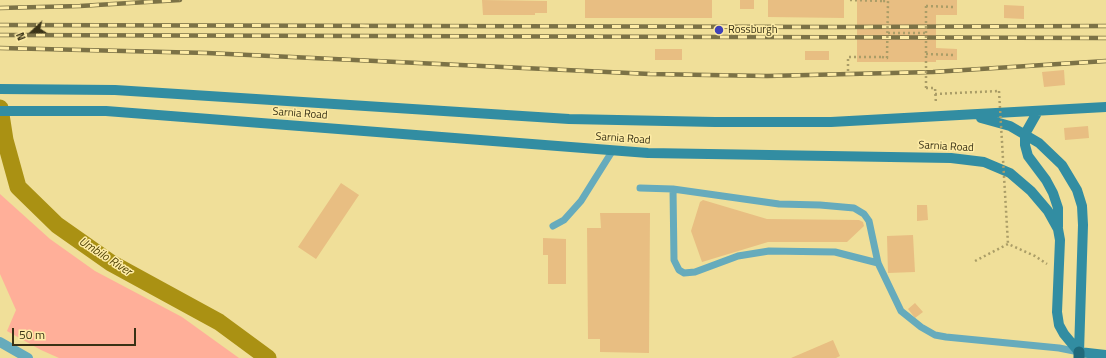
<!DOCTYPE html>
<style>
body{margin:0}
#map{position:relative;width:1106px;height:358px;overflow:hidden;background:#f0df99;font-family:"Titillium Web",sans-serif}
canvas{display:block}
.north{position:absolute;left:12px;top:12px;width:40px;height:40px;-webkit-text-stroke:3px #feeca6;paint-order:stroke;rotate:248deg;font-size:11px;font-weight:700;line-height:16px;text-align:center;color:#393216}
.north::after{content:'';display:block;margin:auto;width:14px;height:18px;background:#393216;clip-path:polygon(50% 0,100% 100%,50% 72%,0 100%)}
.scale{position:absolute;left:12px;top:328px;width:124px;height:18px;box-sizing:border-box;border:2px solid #393216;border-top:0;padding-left:5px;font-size:12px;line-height:14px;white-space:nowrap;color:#393216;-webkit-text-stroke:3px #feeca6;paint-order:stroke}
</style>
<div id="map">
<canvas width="1106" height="358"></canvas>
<div class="north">N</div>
<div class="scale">50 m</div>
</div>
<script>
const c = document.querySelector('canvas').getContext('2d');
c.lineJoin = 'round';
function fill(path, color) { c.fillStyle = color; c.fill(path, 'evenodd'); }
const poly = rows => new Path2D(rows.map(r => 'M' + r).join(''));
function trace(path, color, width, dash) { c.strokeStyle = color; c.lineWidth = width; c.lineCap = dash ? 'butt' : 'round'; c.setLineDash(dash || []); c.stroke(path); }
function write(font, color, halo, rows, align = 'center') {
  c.font = font + ' "Titillium Web",sans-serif'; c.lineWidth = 3; c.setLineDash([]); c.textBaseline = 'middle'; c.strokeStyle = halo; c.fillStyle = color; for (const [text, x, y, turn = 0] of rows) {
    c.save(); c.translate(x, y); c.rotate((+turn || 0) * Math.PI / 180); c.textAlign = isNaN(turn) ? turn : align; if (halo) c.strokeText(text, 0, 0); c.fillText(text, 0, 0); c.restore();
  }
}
fill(poly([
 [0,194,50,239,95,271,182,317,239,358,59,358,41,350,7,331,16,310,0,274]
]), '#ffaf99');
trace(poly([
 [0,108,5,140,18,187,57,225,111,263,219,322,268,358]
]), '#aa9113', 17);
fill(poly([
 [482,0,547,1,547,13,535,13,535,15,483,15],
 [585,0,712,0,712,18,585,18],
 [740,0,754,0,754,9,740,9],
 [768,0,844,0,844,18,768,17],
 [857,0,957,0,957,15,936,15,936,48,957,49,957,60,936,60,936,62,857,62],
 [1004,5,1024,6,1024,19,1004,18],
 [655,49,682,49,682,60,655,60],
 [805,51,829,51,829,60,805,60],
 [1064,70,1065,85,1044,87,1042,72],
 [1088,126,1089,138,1065,140,1064,128],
 [341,183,359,195,316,259,298,247],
 [703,200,767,219,859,220,863,222,864,226,847,242,768,242,702,262,691,231,700,202],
 [917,205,927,205,928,220,917,221],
 [600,213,650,213,649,353,600,352,600,339,588,339,587,228,601,228],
 [913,235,915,272,888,273,887,236],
 [543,238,566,239,566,284,548,284,548,255,543,255],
 [915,303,923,312,915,318,908,309],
 [833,340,840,356,836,358,791,358]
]), '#e8be82');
trace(poly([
 [850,0,883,1],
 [926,6,953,7],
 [888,33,926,33],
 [926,54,954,55],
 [848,71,848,57,882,57],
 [926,88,935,88,936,104],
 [935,94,999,91],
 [975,261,1008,244,1035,256,1047,264]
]), '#aa9d67', 2.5, [2, 3]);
trace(poly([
 [640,188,673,189,779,204,820,205,854,208,864,214,869,221,878,263,901,311,921,327,935,335,946,337,1059,348,1079,352],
 [673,189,674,260,679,270,684,273,695,272,738,256,769,251,835,252,878,263],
 [553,226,564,220,581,201,613,150]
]), '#66abbc', 7);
trace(poly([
 [0,342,28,358]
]), '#66abbc', 10);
trace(poly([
 [0,89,115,90,569,119,715,122,831,122,1106,107],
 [0,111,106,111,648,153,951,158,984,162,1010,173,1031,191,1048,211,1058,229,1060,240,1057,312,1059,325,1064,334,1079,352,1106,355],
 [1038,111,1025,134,1025,145,1028,156,1046,180,1053,193,1058,208,1058,227],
 [981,118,1010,126,1039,143,1062,165,1077,190,1082,206,1083,225,1079,352]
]), '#328da2', 10);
trace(poly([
 [1079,352,1079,358]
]), '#206a7b', 11);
const rail = poly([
 [0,8,80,6,180,0],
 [0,25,836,27,1106,26],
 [0,35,1106,38],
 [0,48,207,53,650,74,767,76,933,72,1106,61]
]);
trace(rail, '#7c7246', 4.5);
trace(rail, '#feeca6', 3, [9]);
trace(poly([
 [882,57,887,58,888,1,883,1],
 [926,88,926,6],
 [999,91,1008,244]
]), '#aa9d67', 2.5, [2, 3]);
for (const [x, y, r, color] of [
 [719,30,5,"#4142b7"]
]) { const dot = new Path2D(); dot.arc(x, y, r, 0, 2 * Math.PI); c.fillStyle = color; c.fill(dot); trace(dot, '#feeca6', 1.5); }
write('11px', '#393216', '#feeca6', [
 ["Rossburgh",728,30]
], 'left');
write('11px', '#393216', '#feeca6', [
 ["Sarnia Road",300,114,4],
 ["Sarnia Road",623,139,4],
 ["Sarnia Road",946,147,3]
]);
write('italic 12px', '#534506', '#feeca6', [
 ["Umbilo River",105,257,33]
]);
</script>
